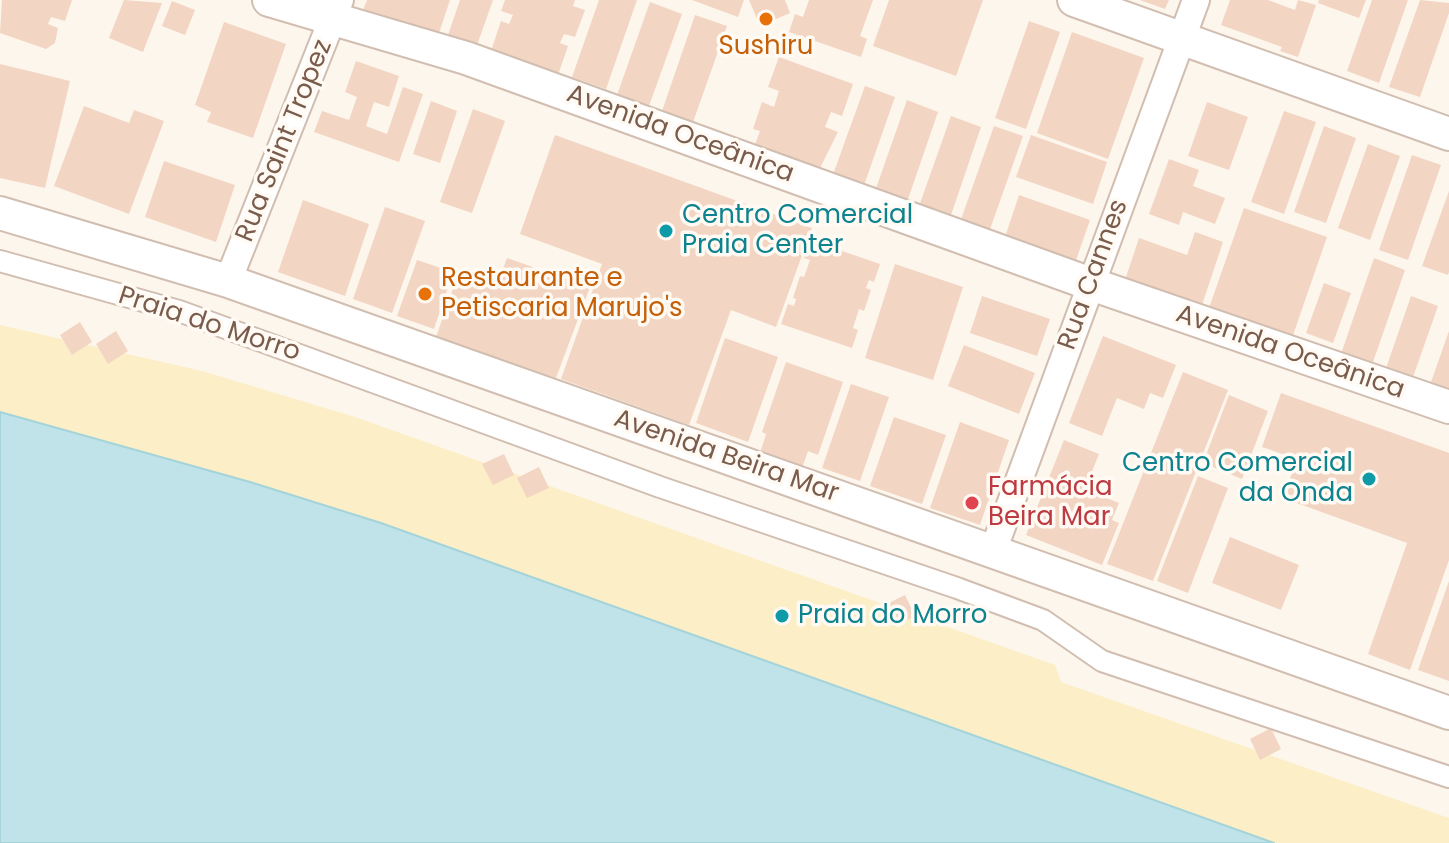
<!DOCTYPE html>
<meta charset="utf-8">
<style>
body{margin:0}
canvas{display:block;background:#fdf6ec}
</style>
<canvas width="1449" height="843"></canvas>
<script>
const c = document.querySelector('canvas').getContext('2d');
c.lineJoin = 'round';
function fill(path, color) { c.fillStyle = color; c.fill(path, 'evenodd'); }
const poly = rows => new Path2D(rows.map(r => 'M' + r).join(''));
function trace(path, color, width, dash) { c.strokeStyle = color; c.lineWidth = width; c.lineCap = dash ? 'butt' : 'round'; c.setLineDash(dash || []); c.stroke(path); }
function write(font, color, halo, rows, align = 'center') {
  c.font = font + ' Poppins,sans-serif'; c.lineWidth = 7; c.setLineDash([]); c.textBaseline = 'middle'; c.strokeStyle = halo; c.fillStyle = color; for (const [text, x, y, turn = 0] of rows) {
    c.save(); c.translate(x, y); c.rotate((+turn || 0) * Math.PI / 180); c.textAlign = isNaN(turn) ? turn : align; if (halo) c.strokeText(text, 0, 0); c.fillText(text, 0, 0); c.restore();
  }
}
fill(poly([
 [0,325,202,371,355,417,1055,665,1061,682,1449,818,1449,843,1274,843,381,523,250,482,0,412]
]), '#fcefc7');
const water = poly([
 [0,412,250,482,381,523,1274,843,0,843,0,412]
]);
fill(water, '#bfe3e8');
trace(water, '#a5d3da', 2);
fill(poly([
 [2,0,72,0,65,21,51,17,48,24,58,28,55,43,46,49,0,33],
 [124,0,162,3,143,52,109,38],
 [367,0,450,0,438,36,383,23,385,17,363,10],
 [460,0,493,0,476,48,447,38],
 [505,0,575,0,573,6,585,10,575,37,564,34,560,43,568,46,558,75,491,51,501,21,509,24,513,15,501,11],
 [599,0,637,0,606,89,572,77],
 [692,0,744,0,738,17],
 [749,0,785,0,790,13,760,26],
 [809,0,873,0,860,36,867,39,861,57,789,32,795,14,803,17],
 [889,0,983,0,956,76,873,46],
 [1140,0,1169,0,1165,9],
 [1230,0,1268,0,1295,10,1298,0,1316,5,1298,57,1280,51,1282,47,1221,25],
 [1319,0,1366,0,1359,18,1318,3],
 [1372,0,1408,0,1379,83,1347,71],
 [1420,0,1449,3,1449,13,1420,97,1389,87],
 [172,1,195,10,185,35,162,26],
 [650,2,682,14,649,106,617,95],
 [695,15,727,26,692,125,661,114],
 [1029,21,1060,32,1026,129,995,118],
 [224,22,286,44,253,138,207,122,211,112,195,105],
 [1072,32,1144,58,1108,159,1037,133],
 [779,57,853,84,842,116,831,112,825,127,838,132,817,174,753,150,760,131,753,129,762,102,774,107,779,91,768,87],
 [356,61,399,76,389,107,374,102,366,126,387,134,403,87,423,94,399,162,314,132,322,111,349,120,357,97,345,92],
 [0,64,70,81,45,188,0,178],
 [865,86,895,97,862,191,831,180],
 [907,100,938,112,906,205,874,194],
 [431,101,457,111,440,163,413,154],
 [1207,102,1248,117,1229,170,1188,156],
 [84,106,129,123,134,110,164,121,129,214,54,186],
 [473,109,505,121,472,213,440,202],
 [1284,111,1316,122,1284,214,1251,202],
 [951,116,981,127,949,221,918,209],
 [994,126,1023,136,988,235,959,225],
 [1324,126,1356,138,1326,223,1294,212],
 [555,135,812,228,776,327,731,310,689,425,561,379,602,264,520,234],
 [1031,135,1107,162,1093,204,1016,177],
 [1368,144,1400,156,1370,240,1338,228],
 [1412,155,1441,165,1408,260,1379,250],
 [1169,159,1199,170,1193,186,1225,198,1215,224,1183,212,1179,225,1149,214],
 [164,161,235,185,216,242,145,217],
 [1449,191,1449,272,1448,275,1422,266],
 [1019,195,1090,220,1074,266,1004,240],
 [303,200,369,224,345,296,278,272],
 [385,207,425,221,392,313,353,299],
 [1244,208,1327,237,1292,338,1209,308],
 [1195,232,1223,242,1201,308,1125,280,1139,238,1187,255],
 [810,240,880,264,874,282,869,280,866,288,871,290,864,311,859,309,853,328,858,330,852,348,781,324,788,304,794,306,796,299,793,298,800,276,804,277,810,260,804,258],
 [507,258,590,287,556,378,436,337,458,274,496,288],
 [1374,258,1405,270,1372,365,1341,354],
 [417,260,453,272,434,329,397,316],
 [895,264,963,287,933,380,865,358],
 [1324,283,1351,293,1333,343,1306,333],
 [982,296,1050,319,1037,356,970,333],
 [1411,296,1438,306,1412,380,1385,371],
 [80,322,92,342,72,355,60,335],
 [116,331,128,351,108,364,96,344],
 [1449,331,1449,389,1431,382],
 [1103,336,1176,365,1163,398,1150,393,1144,409,1117,398,1102,436,1069,423],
 [725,338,778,357,748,442,696,423],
 [964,345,1035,373,1019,414,948,386],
 [786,362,843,382,818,455,808,451,802,468,760,453,766,434,762,432],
 [1183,372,1228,390,1153,581,1107,564],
 [851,384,889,397,860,481,822,468],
 [1281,393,1449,453,1449,560,1410,670,1368,654,1407,543,1283,498,1297,459,1262,447],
 [1229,395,1268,411,1242,479,1203,463],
 [894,417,946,435,922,504,870,486],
 [960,422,1009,440,980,525,930,508],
 [1064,440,1099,454,1085,489,1119,503,1112,520,1119,523,1102,565,1026,535],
 [504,454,514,475,493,485,482,464],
 [539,467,549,488,527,498,517,478],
 [1198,476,1228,488,1188,593,1157,581],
 [1230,537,1299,565,1281,610,1212,583],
 [1449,581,1449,681,1418,670],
 [905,595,915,616,894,627,883,606],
 [1271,728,1281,749,1260,760,1250,739]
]), '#f3d5c3');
const pedestrian = poly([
 [0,261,179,311,660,487,957,588,1043,620,1102,661,1449,777]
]);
const minor = poly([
 [228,281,340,0],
 [993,551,1196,0]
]);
const tertiary = poly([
 [269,0,466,58,1091,284,1449,407],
 [1074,0,1449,134],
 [0,213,228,281,1449,713]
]);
trace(pedestrian, '#d1beb0', 24);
trace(minor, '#d1beb0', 30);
trace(tertiary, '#d1beb0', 36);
trace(pedestrian, '#fff', 20);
trace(minor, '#fff', 26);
trace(tertiary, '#fff', 32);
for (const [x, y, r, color] of [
 [766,19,8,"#e8710a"],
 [666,231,8,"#0f9aa8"],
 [425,294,8,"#e8710a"],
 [1369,479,8,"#0f9aa8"],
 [972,503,8,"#e0444e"],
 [782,616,8,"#0f9aa8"]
]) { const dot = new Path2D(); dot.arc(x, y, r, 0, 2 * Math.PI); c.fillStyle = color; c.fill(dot); trace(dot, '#fffaf3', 3); }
write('26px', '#c56008', '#fffaf3', [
 ["Sushiru",766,47],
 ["Restaurante e",441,279,"left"],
 ["Petiscaria Marujo's",441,309,"left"]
]);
write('26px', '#7a5c4d', '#fffaf3', [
 ["Avenida Oceânica",680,135,20],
 ["Rua Saint Tropez",285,141,-68],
 ["Rua Cannes",1094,275,-70],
 ["Praia do Morro",209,325,18],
 ["Avenida Oceânica",1290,353,19],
 ["Avenida Beira Mar",726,457,19]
]);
write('26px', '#0d838f', '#fffaf3', [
 ["Centro Comercial",682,216],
 ["Praia Center",682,246],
 ["Centro Comercial",1353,464,"right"],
 ["da Onda",1353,494,"right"],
 ["Praia do Morro",798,616]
], 'left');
write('26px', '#be3a42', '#fffaf3', [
 ["Farmácia",988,488],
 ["Beira Mar",988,518]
], 'left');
</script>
